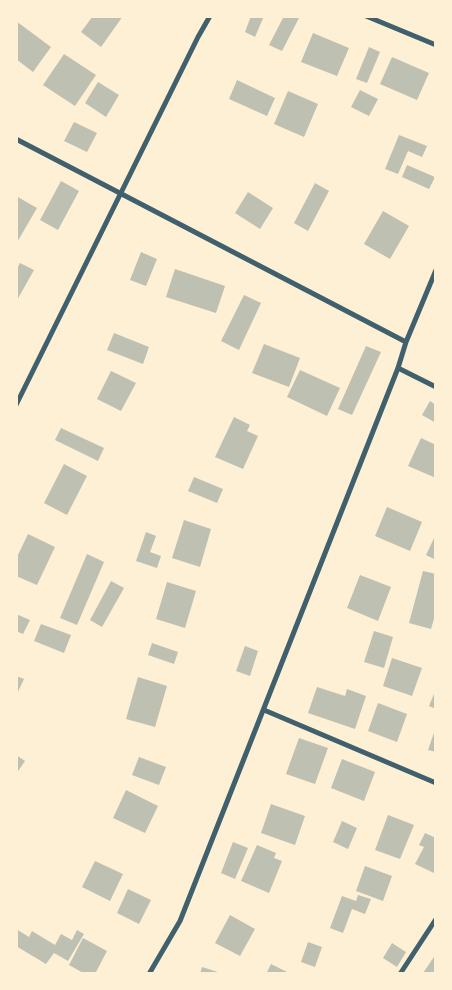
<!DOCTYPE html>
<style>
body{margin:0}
#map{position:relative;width:452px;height:990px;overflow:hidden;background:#fdf0d5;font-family:Arial,sans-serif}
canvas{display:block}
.frame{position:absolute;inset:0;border:18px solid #fdf0d5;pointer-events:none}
</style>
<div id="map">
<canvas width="452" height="990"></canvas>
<div class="frame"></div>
</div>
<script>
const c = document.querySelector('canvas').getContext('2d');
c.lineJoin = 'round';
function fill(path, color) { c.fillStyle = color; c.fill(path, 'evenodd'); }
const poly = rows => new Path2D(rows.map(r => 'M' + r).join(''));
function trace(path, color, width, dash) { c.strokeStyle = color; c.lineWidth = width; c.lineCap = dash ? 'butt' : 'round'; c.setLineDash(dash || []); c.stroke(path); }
fill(poly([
 [93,16,123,16,101,47,81,32],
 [251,16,264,16,255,37,245,32],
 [284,16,300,16,282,51,269,45],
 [16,21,51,47,33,72,16,59],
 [313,33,349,48,337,76,301,62],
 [369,47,380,52,367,83,356,79],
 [64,54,96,75,75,106,43,85],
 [392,57,429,73,417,100,380,84],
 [237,80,275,98,267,116,229,99],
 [98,82,119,95,106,117,85,103],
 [360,90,378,99,369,116,351,107],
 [288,91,318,104,304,137,274,124],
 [74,122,97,133,87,152,64,141],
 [399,135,427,146,422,157,408,151,398,174,385,169],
 [407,165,435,177,429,189,402,177],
 [61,181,79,191,58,230,40,220],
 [315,183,329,191,308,231,294,223],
 [248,192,273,208,260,229,235,213],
 [16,196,37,208,16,244],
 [383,211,409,226,390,259,364,244],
 [141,252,157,259,146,286,130,280],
 [20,263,34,270,16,302,16,270],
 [175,269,225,286,216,313,166,297],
 [244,295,261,303,239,350,221,341],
 [114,333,149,347,143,364,107,350],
 [264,344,300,358,289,387,252,373],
 [366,346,381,352,352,415,338,409],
 [300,370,340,388,327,416,287,397],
 [111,371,136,383,121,411,97,399],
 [430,401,436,405,436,423,422,415],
 [234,417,250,425,247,431,258,436,243,469,215,457],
 [61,428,104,448,98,461,55,440],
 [421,438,436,445,436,478,408,466],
 [64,464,87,476,67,515,44,503],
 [194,477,223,489,217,503,188,491],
 [387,507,422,522,410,551,375,536],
 [184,520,211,529,200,567,172,558],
 [146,532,156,536,150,552,161,556,157,568,136,561],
 [28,534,55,547,37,585,16,576,16,559],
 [436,534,436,560,426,555],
 [87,554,104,562,77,625,60,618],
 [423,571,436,574,436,612,431,629,409,623],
 [360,575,391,587,378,621,347,608],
 [111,581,124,588,102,627,90,620],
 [167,582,196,591,185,628,156,619],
 [16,614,30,620,23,634,16,631],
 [41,624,71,635,64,653,34,641],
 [374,631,393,637,384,668,364,662],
 [152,643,178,652,174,664,148,655],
 [245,646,258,651,250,676,236,671],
 [392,658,422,668,412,696,383,686],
 [16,676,24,679,16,696],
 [138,677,167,686,155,727,126,719],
 [317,687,345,696,347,689,366,696,355,729,308,713],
 [436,689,436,709,429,706],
 [378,703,407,714,397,742,368,731],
 [436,727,436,752,428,750],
 [299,738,328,748,315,784,286,774],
 [16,755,25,761,16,774],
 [139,757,166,767,159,785,132,775],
 [342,759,375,772,364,801,331,788],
 [126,790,158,806,145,833,113,818],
 [271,804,305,816,295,845,261,833],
 [388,815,414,825,400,859,375,850],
 [342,821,357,828,348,849,333,842],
 [425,833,436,838,436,874,415,864,424,847,419,845],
 [233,842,248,848,235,879,221,873],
 [257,845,276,853,274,858,282,861,269,893,241,881],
 [95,861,123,874,110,901,82,887],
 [365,866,392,876,383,901,356,891],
 [128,889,151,900,139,924,117,913],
 [358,895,371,899,365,914,352,909,343,933,330,928,342,896,356,901],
 [230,915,255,929,240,956,215,943],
 [16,929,29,937,32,931,55,945,61,934,72,940,77,930,84,934,68,961,54,953,46,964,16,946],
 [83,938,107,951,95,974,85,974,69,965],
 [308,942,322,947,315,967,301,962],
 [392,943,406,952,397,967,383,958],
 [436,954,436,974,425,974,423,973],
 [271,964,291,974,266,974],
 [202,967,221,973,221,974,200,974]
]), '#bec0b2');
trace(poly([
 [366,16,436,45],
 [16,139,406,342],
 [398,368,436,387],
 [16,405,198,37,210,16],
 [264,710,436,783],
 [149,974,180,921,398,368,406,342,436,270],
 [400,974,436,919]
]), '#3f606c', 5);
</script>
